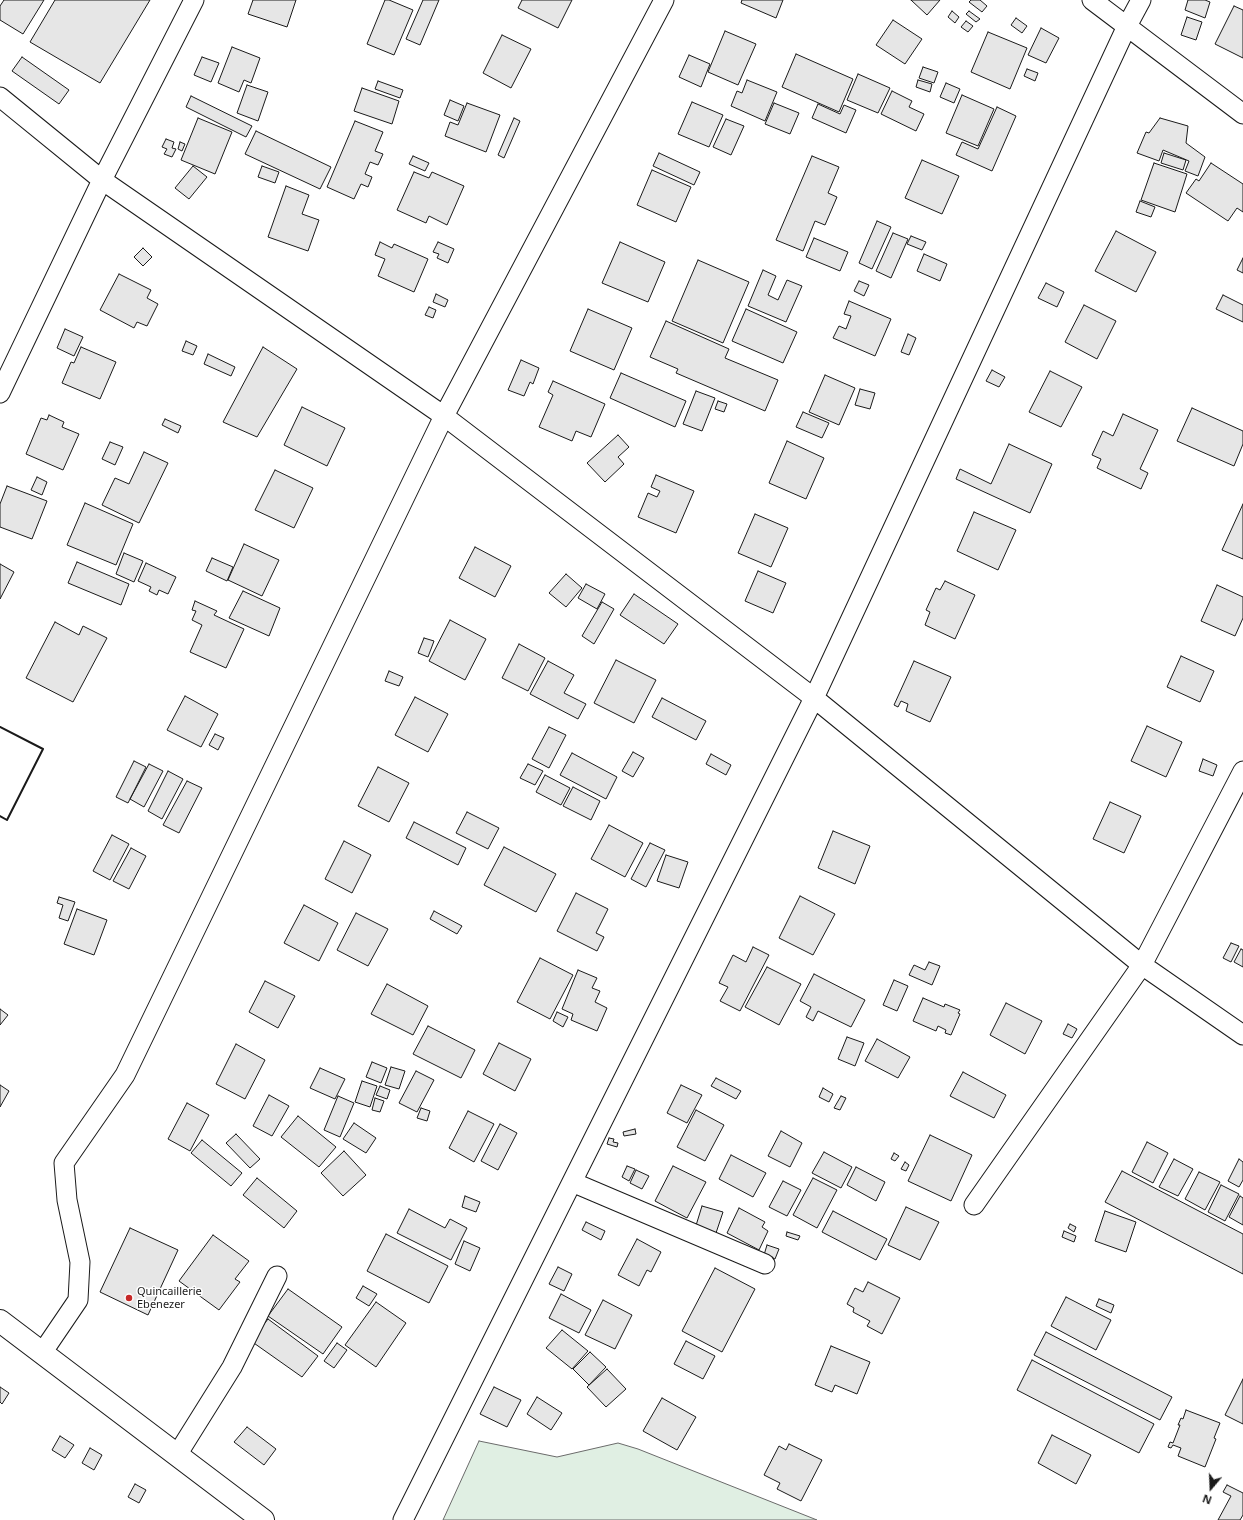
<!DOCTYPE html>
<style>
body{margin:0}
#map{position:relative;width:1243px;height:1520px;overflow:hidden;background:#fff;font-family:"Noto Sans",sans-serif}
canvas{display:block}
.north{position:absolute;left:1191px;top:1468px;width:40px;height:40px;-webkit-text-stroke:3px #fff;paint-order:stroke;rotate:199deg;font-size:11px;font-weight:700;line-height:16px;text-align:center;color:#1a1a1a}
.north::after{content:'';display:block;margin:auto;width:14px;height:18px;background:#1a1a1a;clip-path:polygon(50% 0,100% 100%,50% 72%,0 100%)}
</style>
<div id="map">
<canvas width="1243" height="1520"></canvas>
<div class="north">N</div>
</div>
<script>
const c = document.querySelector('canvas').getContext('2d');
c.lineJoin = 'round';
function fill(path, color) { c.fillStyle = color; c.fill(path, 'evenodd'); }
const poly = rows => new Path2D(rows.map(r => 'M' + r).join(''));
function trace(path, color, width, dash) { c.strokeStyle = color; c.lineWidth = width; c.lineCap = dash ? 'butt' : 'round'; c.setLineDash(dash || []); c.stroke(path); }
function write(font, color, halo, rows, align = 'center') {
  c.font = font + ' "Noto Sans",sans-serif'; c.lineWidth = 3; c.setLineDash([]); c.textBaseline = 'middle'; c.strokeStyle = halo; c.fillStyle = color; for (const [text, x, y, turn = 0] of rows) {
    c.save(); c.translate(x, y); c.rotate((+turn || 0) * Math.PI / 180); c.textAlign = isNaN(turn) ? turn : align; if (halo) c.strokeText(text, 0, 0); c.fillText(text, 0, 0); c.restore();
  }
}
const green = poly([
 [479,1441,557,1457,618,1443,638,1449,817,1520,443,1520,479,1441]
]);
fill(green, '#e0efe3');
trace(green, '#6a6a6a', 1);
const building = poly([
 [4,0,44,0,23,34,0,20,0,6,4,0],
 [55,0,150,0,100,83,30,42,55,0],
 [253,0,296,0,287,27,248,14,253,0],
 [385,0,389,0,413,10,394,55,367,44,385,0],
 [423,0,439,0,420,45,406,39,423,0],
 [522,0,572,0,558,28,518,8,522,0],
 [742,0,783,0,776,18,741,3,742,0],
 [911,0,940,0,927,15,911,0],
 [971,0,980,0,987,6,982,12,969,2,971,0],
 [1188,0,1205,0,1210,2,1205,18,1185,10,1188,0],
 [1234,6,1243,10,1243,58,1215,44,1234,6],
 [952,11,959,17,955,23,948,17,952,11],
 [969,11,980,19,976,22,966,14,969,11],
 [1187,17,1202,22,1196,40,1181,35,1187,17],
 [1016,18,1027,26,1022,33,1011,25,1016,18],
 [893,20,922,39,905,64,876,45,893,20],
 [966,21,973,26,968,32,961,27,966,21],
 [1041,28,1059,38,1046,63,1028,55,1041,28],
 [725,31,756,44,738,85,708,72,725,31],
 [988,32,1027,48,1010,89,971,72,988,32],
 [502,35,531,49,511,88,483,73,502,35],
 [232,47,260,58,251,83,244,80,239,92,218,83,232,47],
 [796,54,853,79,839,112,782,87,796,54],
 [689,55,710,64,701,87,679,77,689,55],
 [22,57,69,90,59,104,12,71,22,57],
 [202,57,219,63,211,82,194,75,202,57],
 [923,67,938,72,934,83,919,78,923,67],
 [1027,69,1038,73,1035,81,1024,76,1027,69],
 [858,74,890,88,878,113,847,100,858,74],
 [747,80,777,92,765,121,731,106,737,91,742,93,747,80],
 [918,80,932,84,930,92,916,87,918,80],
 [378,81,403,90,400,98,375,89,378,81],
 [946,83,960,89,954,103,940,97,946,83],
 [247,85,268,92,258,121,237,113,247,85],
 [362,88,399,101,392,124,354,111,362,88],
 [892,91,912,101,909,107,924,114,916,131,881,114,892,91],
 [962,95,994,109,978,146,946,133,962,95],
 [191,96,252,126,246,137,186,107,191,96],
 [450,100,464,106,458,121,444,115,450,100],
 [692,102,723,115,709,147,678,134,692,102],
 [467,103,500,115,486,152,445,136,450,122,458,125,467,103],
 [774,103,799,113,790,134,765,124,774,103],
 [818,104,840,114,844,105,856,110,846,133,812,118,818,104],
 [997,107,1016,116,992,171,956,155,962,142,978,149,997,107],
 [198,118,232,132,215,174,181,160,198,118],
 [514,118,520,121,504,158,498,155,514,118],
 [1160,118,1188,126,1186,143,1205,157,1198,176,1185,171,1189,161,1163,150,1159,161,1137,153,1146,132,1149,133,1160,118],
 [726,119,744,126,731,155,713,147,726,119],
 [355,121,383,132,375,151,383,154,378,165,370,162,365,174,372,177,368,187,361,184,354,199,327,187,355,121],
 [256,131,331,167,320,189,245,154,256,131],
 [166,139,174,142,172,148,176,149,172,157,164,154,167,149,162,147,166,139],
 [180,142,185,144,182,151,178,149,180,142],
 [659,153,700,172,694,185,653,166,659,153],
 [1164,153,1186,160,1183,170,1161,163,1164,153],
 [413,156,429,163,425,171,409,164,413,156],
 [812,156,839,167,828,193,837,197,825,225,815,221,803,251,776,240,812,156],
 [922,160,959,176,942,214,905,198,922,160],
 [1154,163,1187,174,1175,212,1141,200,1154,163],
 [1211,163,1243,184,1243,212,1237,208,1228,221,1186,193,1196,179,1199,181,1211,163],
 [193,166,207,177,189,199,175,188,193,166],
 [262,166,279,172,275,183,258,177,262,166],
 [652,170,691,187,676,222,637,205,652,170],
 [414,172,429,178,432,172,464,186,447,225,429,216,426,223,397,210,414,172],
 [286,186,309,195,302,214,319,220,308,251,268,237,286,186],
 [1140,201,1155,207,1151,217,1136,212,1140,201],
 [877,221,891,227,872,269,859,263,877,221],
 [1116,231,1156,252,1136,292,1095,271,1116,231],
 [893,233,908,239,891,278,876,271,893,233],
 [911,236,926,242,922,250,907,244,911,236],
 [814,238,848,252,840,271,806,257,814,238],
 [380,242,392,248,394,244,428,259,414,292,378,276,385,259,375,255,380,242],
 [438,242,454,249,448,263,437,258,439,254,433,252,438,242],
 [620,242,665,262,648,302,602,283,620,242],
 [143,248,152,257,143,266,134,257,143,248],
 [924,254,947,264,940,281,917,271,924,254],
 [1243,258,1243,273,1237,270,1243,258],
 [698,260,749,282,723,343,672,321,698,260],
 [763,270,776,276,768,295,778,300,787,280,802,286,786,322,748,306,763,270],
 [119,274,151,290,147,298,158,304,147,326,137,322,134,328,100,310,119,274],
 [859,281,869,285,864,296,854,291,859,281],
 [1046,283,1064,292,1057,307,1038,298,1046,283],
 [436,294,448,300,445,307,433,302,436,294],
 [1223,295,1243,305,1243,322,1216,309,1223,295],
 [849,301,891,319,875,356,833,338,839,326,846,329,851,316,844,314,849,301],
 [1084,305,1116,321,1097,359,1065,342,1084,305],
 [429,307,436,310,433,318,425,315,429,307],
 [588,309,632,328,614,370,570,351,588,309],
 [746,309,797,332,783,363,732,341,746,309],
 [666,321,729,349,725,358,778,380,765,411,676,373,678,369,650,357,666,321],
 [65,329,83,337,74,356,57,348,65,329],
 [908,334,916,338,909,355,901,352,908,334],
 [186,341,197,346,193,355,182,351,186,341],
 [81,347,116,362,100,399,62,383,71,362,74,363,81,347],
 [263,347,297,369,257,437,223,422,263,347],
 [208,354,235,367,231,376,204,364,208,354],
 [521,360,539,368,533,384,530,382,524,396,508,390,521,360],
 [992,370,1005,377,999,387,986,381,992,370],
 [1050,371,1082,387,1061,427,1029,412,1050,371],
 [621,373,686,401,675,427,610,398,621,373],
 [825,375,855,388,839,425,809,412,825,375],
 [553,381,605,404,591,437,576,431,572,441,539,427,553,395,548,392,553,381],
 [860,389,875,393,870,409,855,405,860,389],
 [696,391,715,398,702,431,683,424,696,391],
 [718,401,727,404,724,412,715,409,718,401],
 [302,407,345,428,327,466,284,445,302,407],
 [1192,408,1243,431,1243,444,1234,466,1177,441,1192,408],
 [803,412,829,423,822,438,796,427,803,412],
 [1123,414,1158,430,1140,469,1148,473,1141,489,1097,468,1101,459,1092,455,1103,431,1113,436,1123,414],
 [49,415,64,422,62,427,79,434,63,470,26,454,41,418,47,420,49,415],
 [165,419,181,426,178,433,162,425,165,419],
 [618,435,629,447,618,457,624,464,605,482,587,463,618,435],
 [787,441,824,458,806,499,769,483,787,441],
 [110,442,123,447,115,465,102,459,110,442],
 [1009,444,1052,464,1030,513,956,479,960,469,991,484,1009,444],
 [144,452,168,463,139,523,102,505,115,478,129,484,144,452],
 [275,470,313,488,294,528,255,510,275,470],
 [656,475,694,491,676,533,638,517,648,493,657,497,660,491,651,487,656,475],
 [37,477,47,482,42,495,31,490,37,477],
 [7,486,47,501,32,539,0,527,0,504,7,486],
 [85,503,133,524,116,565,67,545,85,503],
 [1243,504,1243,559,1222,550,1243,504],
 [974,512,1016,530,998,570,957,551,974,512],
 [755,514,788,528,771,567,738,553,755,514],
 [244,544,279,560,262,596,228,580,244,544],
 [475,547,511,566,495,597,459,578,475,547],
 [124,553,143,561,134,582,116,574,124,553],
 [212,558,233,567,227,581,206,571,212,558],
 [77,562,129,584,121,605,68,583,77,562],
 [146,563,176,577,168,594,159,590,157,595,149,591,151,587,138,581,146,563],
 [0,564,14,572,0,599,0,564],
 [758,571,786,583,773,613,745,601,758,571],
 [566,574,582,588,566,607,549,593,566,574],
 [945,581,975,595,955,639,925,625,930,612,926,610,936,588,940,590,945,581],
 [586,584,605,594,597,609,578,598,586,584],
 [1217,585,1243,597,1243,618,1235,636,1201,621,1217,585],
 [243,591,280,608,269,636,229,618,243,591],
 [634,594,678,624,664,644,620,615,634,594],
 [195,601,217,611,214,615,244,629,226,668,190,652,202,625,192,620,196,611,192,610,195,601],
 [602,602,614,609,594,644,582,636,602,602],
 [450,620,486,639,465,680,429,661,450,620],
 [55,622,79,635,83,626,107,638,73,702,26,678,55,622],
 [424,638,434,641,428,657,418,653,424,638],
 [519,644,545,658,528,691,502,678,519,644],
 [1181,656,1214,671,1200,702,1167,687,1181,656],
 [616,660,656,680,634,723,594,703,616,660],
 [548,661,574,675,564,693,586,704,578,719,530,694,548,661],
 [914,661,951,677,930,722,906,711,908,704,901,701,898,707,894,705,914,661],
 [389,671,403,677,399,686,385,681,389,671],
 [185,696,218,714,201,747,167,730,185,696],
 [415,697,448,714,428,752,395,735,415,697],
 [662,698,706,721,696,740,652,717,662,698],
 [1147,726,1182,742,1166,777,1131,761,1147,726],
 [549,727,566,735,549,768,532,759,549,727],
 [215,734,224,738,218,750,209,745,215,734],
 [633,752,644,758,633,777,622,771,633,752],
 [572,753,617,777,606,799,560,775,572,753],
 [711,754,731,765,726,775,706,764,711,754],
 [1203,759,1217,765,1213,776,1199,771,1203,759],
 [134,761,146,767,128,803,116,797,134,761],
 [149,764,163,771,144,807,130,799,149,764],
 [528,764,543,771,535,785,520,778,528,764],
 [378,767,409,783,389,822,358,806,378,767],
 [168,771,183,779,162,819,148,811,168,771],
 [545,775,570,788,561,805,536,792,545,775],
 [187,781,202,788,179,833,163,825,187,781],
 [573,787,600,801,591,820,563,806,573,787],
 [1110,802,1141,816,1124,853,1093,839,1110,802],
 [467,812,499,828,488,849,456,833,467,812],
 [414,822,466,848,458,865,406,838,414,822],
 [609,825,643,843,625,877,591,859,609,825],
 [833,831,870,846,855,884,818,868,833,831],
 [112,835,129,844,110,880,93,871,112,835],
 [344,841,371,855,352,893,325,879,344,841],
 [650,843,665,850,646,887,631,879,650,843],
 [504,847,556,874,536,912,484,885,504,847],
 [131,848,146,856,129,889,113,881,131,848],
 [666,855,688,862,679,888,657,881,666,855],
 [576,893,608,909,596,933,604,937,597,951,557,931,576,893],
 [800,896,835,914,813,955,779,938,800,896],
 [59,897,75,902,68,921,59,918,63,905,57,903,59,897],
 [304,905,338,923,319,961,284,943,304,905],
 [77,909,107,920,94,955,64,944,77,909],
 [434,911,462,926,457,934,430,919,434,911],
 [356,913,388,929,368,966,337,950,356,913],
 [1231,943,1239,946,1231,962,1223,958,1231,943],
 [753,947,769,955,740,1011,720,1001,728,987,719,983,733,955,746,962,753,947],
 [1241,949,1243,950,1243,967,1234,962,1241,949],
 [540,958,573,975,550,1019,517,1002,540,958],
 [929,962,940,966,932,985,909,975,914,965,925,970,929,962],
 [767,967,801,984,779,1025,745,1007,767,967],
 [578,970,597,978,592,988,600,991,595,1002,607,1008,597,1031,571,1020,573,1014,562,1009,578,970],
 [814,974,865,1000,851,1027,818,1011,813,1021,806,1017,811,1007,800,1001,814,974],
 [894,980,908,986,897,1011,883,1005,894,980],
 [265,981,295,996,278,1028,249,1012,265,981],
 [387,984,428,1006,413,1035,371,1014,387,984],
 [923,998,944,1007,945,1004,960,1010,958,1013,960,1014,951,1035,945,1033,946,1030,938,1026,936,1031,913,1021,923,998],
 [1006,1003,1042,1021,1025,1054,990,1035,1006,1003],
 [0,1009,8,1015,0,1025,0,1009],
 [557,1012,568,1017,563,1027,553,1021,557,1012],
 [1068,1024,1077,1029,1072,1038,1063,1034,1068,1024],
 [428,1026,475,1050,461,1078,413,1054,428,1026],
 [847,1037,864,1043,855,1066,838,1059,847,1037],
 [877,1039,910,1057,898,1078,865,1061,877,1039],
 [499,1043,531,1059,515,1091,483,1074,499,1043],
 [236,1044,265,1060,245,1099,216,1084,236,1044],
 [372,1062,387,1068,381,1083,366,1077,372,1062],
 [391,1067,405,1071,399,1089,385,1085,391,1067],
 [320,1068,345,1079,335,1099,310,1088,320,1068],
 [416,1071,434,1080,417,1112,399,1103,416,1071],
 [963,1072,1006,1095,994,1118,950,1096,963,1072],
 [716,1078,741,1091,736,1099,711,1086,716,1078],
 [362,1081,377,1086,370,1107,355,1102,362,1081],
 [0,1085,9,1091,0,1107,0,1085],
 [681,1085,702,1095,687,1123,667,1113,681,1085],
 [380,1086,390,1090,387,1099,376,1095,380,1086],
 [823,1088,833,1094,829,1102,819,1097,823,1088],
 [269,1095,289,1106,272,1136,253,1126,269,1095],
 [338,1096,354,1103,340,1137,324,1130,338,1096],
 [841,1096,846,1098,840,1110,834,1108,841,1096],
 [375,1098,384,1101,380,1112,372,1110,375,1098],
 [187,1103,209,1115,190,1151,168,1139,187,1103],
 [421,1108,430,1111,427,1121,417,1118,421,1108],
 [696,1110,724,1125,705,1161,677,1147,696,1110],
 [468,1111,494,1124,474,1162,449,1148,468,1111],
 [298,1116,336,1147,319,1167,281,1137,298,1116],
 [354,1123,376,1138,366,1153,343,1139,354,1123],
 [500,1124,517,1133,498,1170,481,1161,500,1124],
 [635,1129,636,1134,624,1136,623,1132,635,1129],
 [781,1131,802,1143,790,1167,768,1156,781,1131],
 [236,1134,260,1159,250,1168,226,1143,236,1134],
 [930,1135,972,1155,951,1201,908,1181,930,1135],
 [609,1138,614,1139,613,1142,618,1143,617,1147,607,1144,609,1138],
 [202,1140,242,1173,231,1186,191,1153,202,1140],
 [1147,1142,1168,1153,1153,1183,1132,1172,1147,1142],
 [344,1151,366,1175,343,1196,321,1173,344,1151],
 [824,1152,852,1167,841,1188,812,1173,824,1152],
 [894,1153,899,1156,895,1161,891,1159,894,1153],
 [731,1155,766,1173,753,1197,719,1179,731,1155],
 [1174,1159,1193,1169,1178,1196,1159,1187,1174,1159],
 [1239,1159,1243,1162,1243,1180,1239,1187,1228,1181,1239,1159],
 [905,1162,909,1165,906,1171,901,1169,905,1162],
 [627,1166,635,1169,629,1181,622,1177,627,1166],
 [673,1166,706,1182,687,1218,655,1201,673,1166],
 [856,1167,885,1182,876,1201,847,1185,856,1167],
 [636,1170,649,1176,642,1189,630,1183,636,1170],
 [1122,1171,1243,1234,1243,1274,1105,1202,1122,1171],
 [1199,1172,1220,1182,1205,1210,1185,1199,1199,1172],
 [257,1178,297,1211,284,1228,243,1195,257,1178],
 [813,1178,837,1190,817,1228,793,1215,813,1178],
 [783,1181,801,1190,787,1216,769,1207,783,1181],
 [1221,1185,1239,1194,1225,1221,1208,1212,1221,1185],
 [465,1196,480,1202,476,1212,462,1207,465,1196],
 [1240,1196,1243,1198,1243,1225,1229,1217,1240,1196],
 [702,1206,723,1212,714,1239,694,1232,702,1206],
 [906,1207,939,1222,920,1260,888,1245,906,1207],
 [739,1208,765,1222,762,1227,768,1231,759,1250,727,1233,739,1208],
 [409,1209,445,1228,450,1219,467,1228,451,1260,397,1233,409,1209],
 [833,1211,887,1239,876,1260,822,1232,833,1211],
 [1105,1211,1136,1222,1126,1252,1095,1241,1105,1211],
 [586,1222,605,1231,601,1240,582,1230,586,1222],
 [1070,1224,1076,1227,1074,1232,1068,1228,1070,1224],
 [130,1228,178,1250,148,1315,100,1292,130,1228],
 [1064,1231,1076,1236,1074,1242,1062,1237,1064,1231],
 [787,1232,800,1236,798,1240,786,1236,787,1232],
 [386,1234,448,1266,429,1303,367,1271,386,1234],
 [213,1235,249,1261,235,1279,240,1282,219,1310,179,1281,213,1235],
 [637,1239,661,1252,651,1272,647,1270,639,1286,618,1275,637,1239],
 [464,1241,480,1248,470,1271,455,1264,464,1241],
 [767,1245,779,1249,775,1259,764,1255,767,1245],
 [558,1267,572,1274,564,1291,549,1284,558,1267],
 [715,1268,755,1289,722,1352,682,1331,715,1268],
 [868,1282,900,1298,882,1334,867,1326,870,1321,853,1312,854,1308,847,1304,855,1288,863,1292,868,1282],
 [363,1286,377,1294,369,1306,356,1298,363,1286],
 [288,1289,342,1327,323,1354,268,1316,288,1289],
 [561,1294,591,1310,579,1333,549,1318,561,1294],
 [1066,1297,1111,1320,1096,1350,1051,1326,1066,1297],
 [1099,1299,1114,1305,1111,1313,1096,1306,1099,1299],
 [603,1300,632,1315,615,1349,585,1335,603,1300],
 [376,1302,406,1323,376,1367,345,1345,376,1302],
 [268,1319,318,1356,302,1377,251,1341,268,1319],
 [562,1330,588,1351,572,1369,546,1348,562,1330],
 [1046,1332,1172,1397,1160,1420,1034,1355,1046,1332],
 [686,1341,715,1356,703,1379,674,1364,686,1341],
 [337,1343,347,1350,334,1368,324,1361,337,1343],
 [831,1346,870,1362,857,1394,835,1385,832,1392,815,1385,831,1346],
 [590,1352,606,1367,589,1385,573,1369,590,1352],
 [1032,1360,1154,1424,1139,1453,1017,1390,1032,1360],
 [607,1369,626,1389,606,1407,587,1387,607,1369],
 [1243,1379,1243,1424,1225,1415,1243,1379],
 [0,1387,9,1393,2,1404,0,1402,0,1387],
 [494,1387,521,1400,507,1427,480,1414,494,1387],
 [537,1397,562,1413,551,1430,527,1414,537,1397],
 [662,1398,696,1417,677,1450,643,1431,662,1398],
 [1186,1410,1220,1423,1214,1438,1216,1439,1205,1467,1178,1456,1181,1448,1173,1445,1171,1448,1168,1447,1170,1442,1173,1443,1180,1425,1178,1425,1181,1418,1183,1419,1186,1410],
 [247,1427,276,1449,264,1465,234,1442,247,1427],
 [1052,1435,1091,1455,1076,1484,1038,1463,1052,1435],
 [60,1436,74,1445,65,1458,52,1450,60,1436],
 [789,1444,822,1460,801,1501,777,1489,780,1483,764,1475,779,1446,786,1450,789,1444],
 [90,1448,102,1455,94,1470,82,1463,90,1448],
 [135,1484,146,1490,139,1503,128,1497,135,1484],
 [1227,1485,1243,1493,1243,1515,1240,1520,1218,1520,1231,1496,1223,1492,1227,1485]
]);
fill(building, '#e6e6e6');
trace(building, '#1a1a1a', 1);
const street = poly([
 [1092,0,1243,114],
 [0,97,102,180,444,416,814,698,1142,965,1243,1035],
 [0,393,102,180,194,0],
 [572,1182,765,1264],
 [974,1205,1142,965,1243,771],
 [42,1353,78,1300,80,1262,67,1200,64,1163,125,1075,444,416,664,0],
 [177,1455,232,1367,277,1276],
 [403,1520,814,698,1127,26,1141,0]
]);
const secondary = poly([
 [0,1321,263,1520]
]);
trace(street, '#1a1a1a', 21);
trace(secondary, '#1a1a1a', 24);
trace(street, '#fff', 19);
trace(secondary, '#fff', 22);
trace(poly([
 [0,727,43,749,7,820,0,816]
]), '#1a1a1a', 2);
for (const [x, y, r, color] of [
 [129,1298,4,"#c62828"]
]) { const dot = new Path2D(); dot.arc(x, y, r, 0, 2 * Math.PI); c.fillStyle = color; c.fill(dot); trace(dot, '#fff', 1.5); }
write('11px', '#1a1a1a', '#fff', [
 ["Quincaillerie",137,1292],
 ["Ebenezer",137,1305]
], 'left');
</script>
